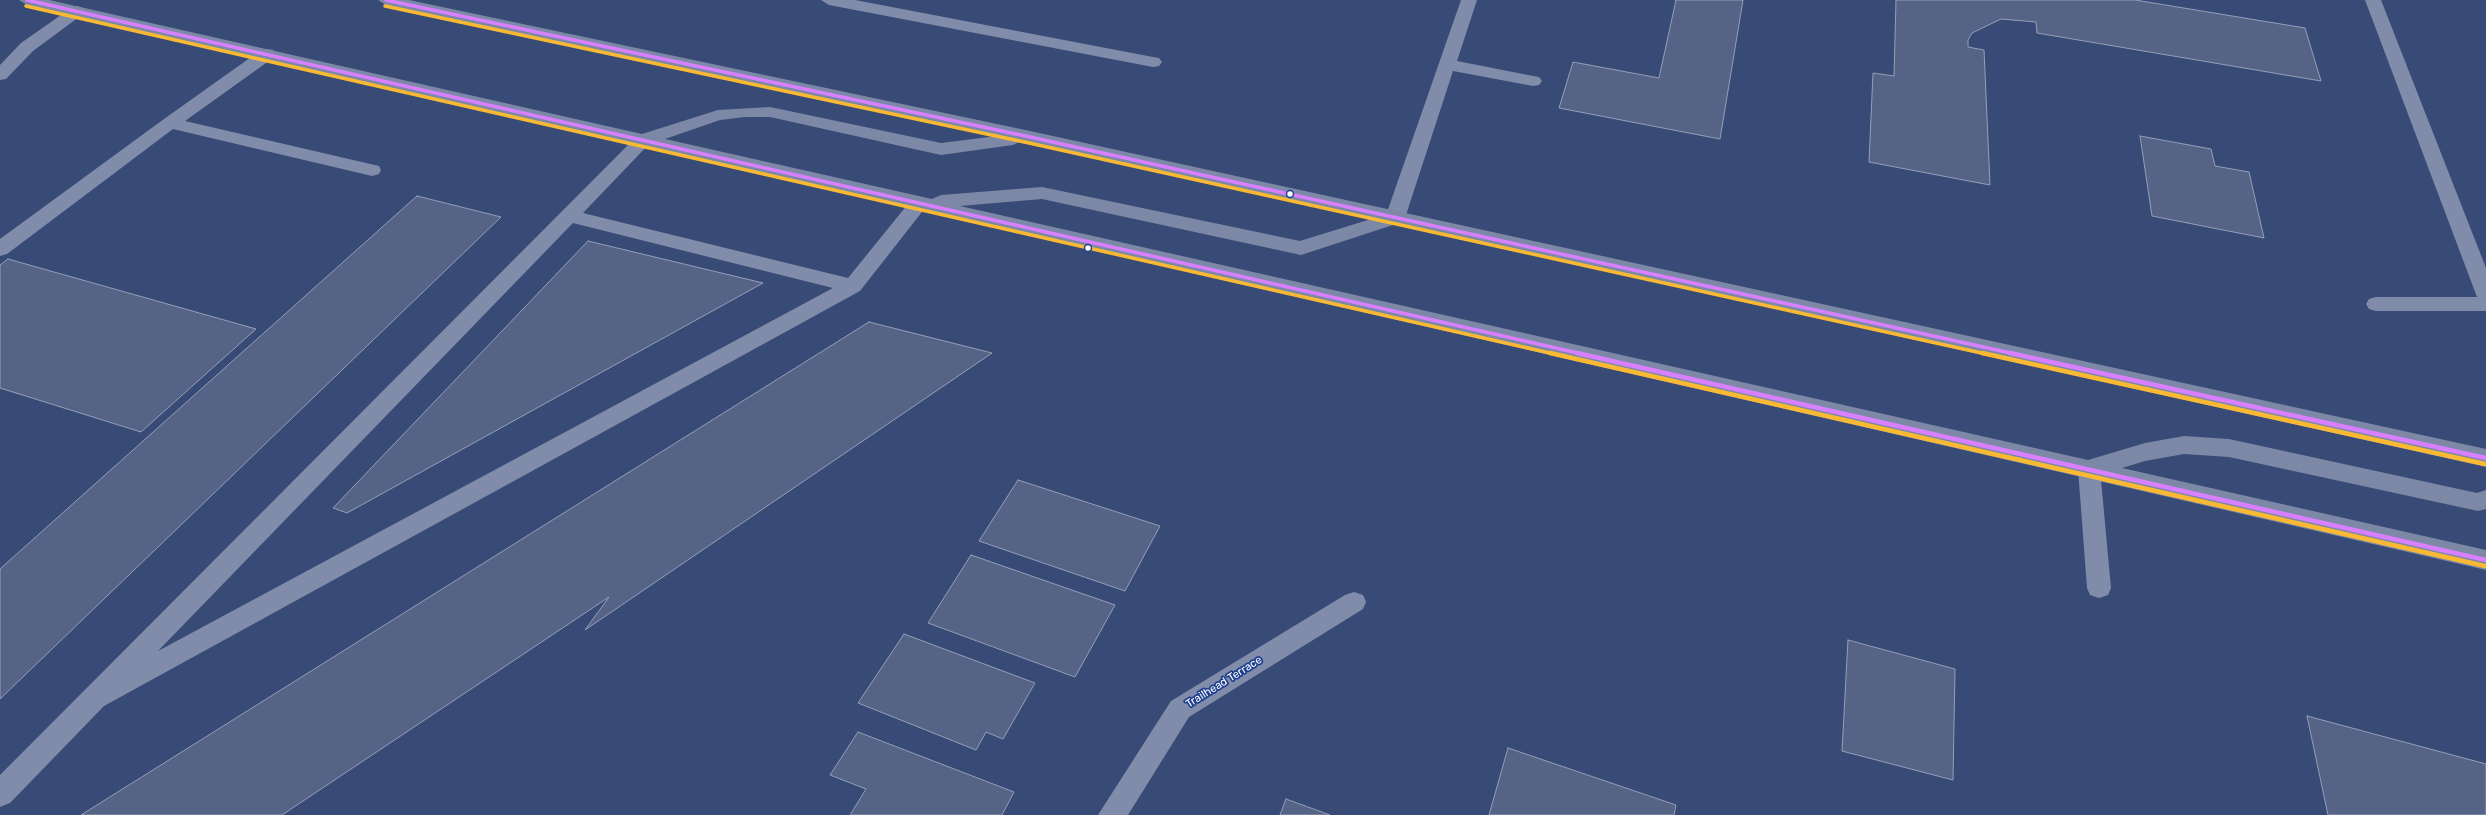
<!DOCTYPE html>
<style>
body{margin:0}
canvas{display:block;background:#384a76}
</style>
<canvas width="2486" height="815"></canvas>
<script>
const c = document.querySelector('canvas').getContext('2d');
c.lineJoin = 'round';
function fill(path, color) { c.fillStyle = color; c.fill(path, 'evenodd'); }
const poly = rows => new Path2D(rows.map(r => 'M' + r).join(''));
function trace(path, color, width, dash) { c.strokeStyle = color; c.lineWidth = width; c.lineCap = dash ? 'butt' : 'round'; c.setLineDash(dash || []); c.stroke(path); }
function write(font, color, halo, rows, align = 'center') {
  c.font = font + ' Rubik,sans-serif'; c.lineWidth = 3.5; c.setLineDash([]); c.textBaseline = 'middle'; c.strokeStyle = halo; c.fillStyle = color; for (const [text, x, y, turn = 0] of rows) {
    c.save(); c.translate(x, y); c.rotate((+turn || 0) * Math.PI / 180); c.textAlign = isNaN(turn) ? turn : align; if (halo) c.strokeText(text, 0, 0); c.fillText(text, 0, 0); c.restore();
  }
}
const building = poly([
 [1676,0,1743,0,1720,139,1559,108,1573,62,1659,78,1676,0],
 [1896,0,2135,0,2305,28,2321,81,2037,33,2036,22,2001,19,1972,33,1968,40,1968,47,1984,50,1990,185,1869,162,1873,73,1894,76,1896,0],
 [2140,136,2211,149,2215,166,2249,172,2264,238,2152,216,2140,136],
 [417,196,501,217,0,699,0,569,417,196],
 [588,241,763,283,347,513,333,508,588,241],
 [8,259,256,329,141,432,0,388,0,265,8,259],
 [869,322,992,353,585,630,609,597,282,815,81,815,869,322],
 [1018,480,1160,526,1125,591,979,541,1018,480],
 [971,555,1115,605,1075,677,928,623,971,555],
 [904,634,1035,683,1003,739,986,732,976,750,858,703,904,634],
 [1848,640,1955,669,1953,780,1842,751,1848,640],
 [2307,716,2486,764,2486,815,2328,815,2307,716],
 [858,732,1014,792,1002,815,850,815,866,789,830,775,858,732],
 [1508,748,1676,805,1674,815,1489,815,1508,748],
 [1286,799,1330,815,1280,815,1286,799]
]);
fill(building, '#556386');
trace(building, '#949fb7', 1);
fill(poly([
 [821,0,855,0,1153,57,1159,58,1162,62,1159,66,1153,67,829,5,821,0],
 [1461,0,1477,0,1457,61,1533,76,1539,77,1542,81,1539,85,1533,86,1453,71,1405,218,1402,223,1395,224,1388,223,1385,218,1461,0],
 [2365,0,2381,0,2486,268,2486,311,2376,311,2369,309,2366,304,2369,299,2376,297,2477,297,2365,0],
 [77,6,83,8,85,11,83,14,33,51,6,79,0,80,0,65,21,43,71,8,77,6],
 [267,49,273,50,276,54,273,58,185,121,379,166,381,170,379,174,372,176,173,129,7,254,0,256,0,239,164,119,261,50,267,49],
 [643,134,649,136,652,140,649,144,583,213,848,278,912,199,919,197,926,199,929,203,860,291,104,706,10,803,0,807,0,775,637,136,643,134],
 [573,223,833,288,158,651,573,223],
 [2089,460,2097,463,2100,469,2111,588,2108,595,2099,598,2090,595,2087,588,2078,469,2081,463,2089,460]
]), '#808ca9');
fill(poly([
 [1354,592,1363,595,1366,602,1363,609,1189,717,1128,815,1098,815,1171,701,1345,595,1354,592]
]), '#808ca9');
fill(poly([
 [19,0,49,0,642,134,718,110,770,107,941,143,997,136,386,5,378,0,409,0,1030,131,2486,449,2486,467,1396,224,1301,255,1042,199,960,206,2088,460,2145,443,2184,436,2229,439,2477,493,2486,490,2486,509,2478,511,2229,457,2184,454,2145,461,2122,468,2486,550,2486,570,27,5,19,0],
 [745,117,770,117,941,155,1013,145,1021,141,1371,219,1300,241,1042,187,941,195,932,199,665,139,720,120,745,117]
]), '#7c88a6');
trace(poly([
 [27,0,1582,354],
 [386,0,1030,137,2015,354]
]), '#d880ff', 3.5);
trace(poly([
 [1577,353,2486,560],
 [2010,353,2486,458]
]), '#d880ff', 4.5);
trace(poly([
 [26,6,1554,354],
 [385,6,1029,143,1986,354]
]), '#fab933', 3.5);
trace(poly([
 [1550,353,2485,566],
 [1982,353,2485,464]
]), '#fab933', 4.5);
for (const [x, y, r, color] of [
 [1290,194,3.5,"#fff"],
 [1088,248,3.5,"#fff"]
]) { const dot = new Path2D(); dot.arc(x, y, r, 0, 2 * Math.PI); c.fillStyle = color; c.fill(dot); trace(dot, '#1f3f8f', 1.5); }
write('11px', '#fff', '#1f3f8f', [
 ["Trailhead Terrace",1224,682,-32]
]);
</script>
